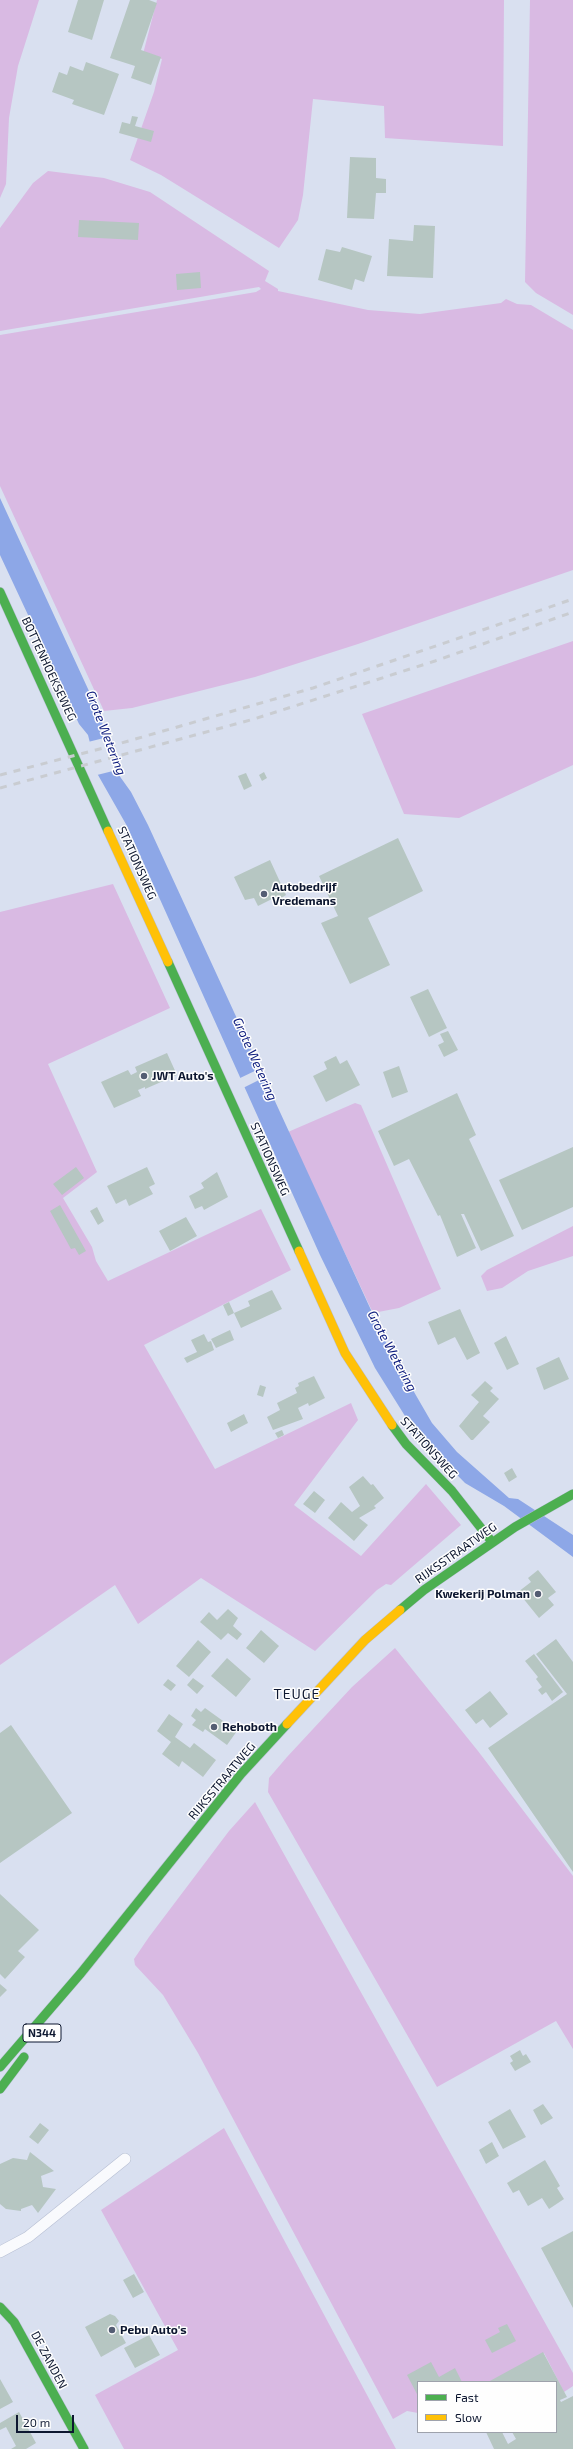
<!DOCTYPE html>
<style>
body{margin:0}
#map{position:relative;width:573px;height:2449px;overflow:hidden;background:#d9e0f0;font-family:"Exo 2",sans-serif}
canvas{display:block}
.legend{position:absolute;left:417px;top:2381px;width:140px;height:52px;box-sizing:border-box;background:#fefefe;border:1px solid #9ea2ac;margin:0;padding:5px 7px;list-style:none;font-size:12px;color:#0d1730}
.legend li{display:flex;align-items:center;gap:8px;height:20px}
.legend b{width:20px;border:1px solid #9ea2ac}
.scale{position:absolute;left:16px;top:2415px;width:58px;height:18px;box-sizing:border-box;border:2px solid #0d1730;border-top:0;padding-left:5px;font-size:12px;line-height:14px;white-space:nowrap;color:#0d1730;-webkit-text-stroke:3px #fefefe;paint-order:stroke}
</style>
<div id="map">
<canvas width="573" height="2449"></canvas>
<ul class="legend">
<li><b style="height:5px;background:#4caf50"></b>Fast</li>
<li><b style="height:5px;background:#ffc107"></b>Slow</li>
</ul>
<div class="scale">20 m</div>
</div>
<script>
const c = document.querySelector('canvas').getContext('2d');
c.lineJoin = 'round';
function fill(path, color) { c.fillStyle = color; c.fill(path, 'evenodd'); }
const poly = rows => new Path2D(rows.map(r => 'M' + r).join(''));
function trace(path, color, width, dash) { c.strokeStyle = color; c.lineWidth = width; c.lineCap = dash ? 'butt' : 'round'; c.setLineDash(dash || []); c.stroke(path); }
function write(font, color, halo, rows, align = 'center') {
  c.font = font + ' "Exo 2",sans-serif'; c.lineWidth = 3; c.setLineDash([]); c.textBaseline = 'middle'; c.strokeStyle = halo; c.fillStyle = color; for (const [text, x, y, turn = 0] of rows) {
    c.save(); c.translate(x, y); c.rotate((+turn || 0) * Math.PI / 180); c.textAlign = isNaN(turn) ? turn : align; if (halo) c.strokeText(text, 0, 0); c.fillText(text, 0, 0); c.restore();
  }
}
fill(poly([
 [0,0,39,0,18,66,9,118,6,184,0,198],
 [157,0,504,0,503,146,385,138,384,106,313,99,303,195,298,220,279,248,161,175,130,160,154,92,162,59,143,54],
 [530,0,573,0,573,315,536,293,525,282],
 [48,171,104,178,150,192,269,271,265,281,278,289,278,291,368,310,420,314,501,303,506,299,517,304,531,305,573,330,573,570,358,644,255,677,132,708,104,711,0,486,0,335,256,292,261,289,259,287,0,331,0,228,33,183],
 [573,641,573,765,459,818,404,814,362,714],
 [113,884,170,1008,48,1064,97,1172,63,1198,92,1247,96,1261,108,1281,261,1209,291,1270,144,1345,215,1469,351,1403,358,1420,294,1505,361,1556,426,1484,461,1525,391,1585,386,1584,377,1590,315,1651,201,1578,138,1624,115,1585,0,1665,0,912],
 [355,1103,361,1105,441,1289,399,1308,373,1313,288,1132],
 [573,1226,573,1256,528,1271,502,1288,487,1291,481,1276,487,1270],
 [395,1648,478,1751,573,1876,573,2049,556,2021,437,2087,268,1792,269,1778,287,1757,352,1687],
 [255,1802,573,2373,573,2386,564,2392,544,2353,494,2382,418,2382,418,2413,407,2411,393,2419,198,2053,163,1995,135,1965,134,1959,149,1937,229,1831],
 [224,2128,396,2449,124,2449,95,2395,178,2350,101,2210]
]), '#d9bae3');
fill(poly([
 [0,498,100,715,116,771,131,792,148,825,388,1347,432,1423,457,1452,509,1498,518,1499,573,1535,573,1557,504,1506,465,1483,415,1432,375,1368,320,1255,127,826,98,775,88,735,79,724,0,555]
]), '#8da7e7');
fill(poly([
 [108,737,117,770,97,775,88,742],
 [261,1068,265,1077,243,1088,238,1079]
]), '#d9e0f0');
fill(poly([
 [78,0,104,0,92,40,68,32],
 [130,0,149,0,157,3,141,50,161,57,151,85,131,78,135,66,110,58],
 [86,62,119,74,104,115,72,104,74,100,52,92,59,72,67,75,70,66,83,71],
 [132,116,138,117,135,126,154,131,151,142,119,133,122,122,130,124],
 [350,157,376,158,376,178,386,179,386,193,376,193,374,219,347,218],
 [79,220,139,223,138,240,78,237],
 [414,225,435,226,433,278,387,276,389,239,413,241],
 [342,247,372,256,364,282,355,279,352,290,318,280,326,249,340,252],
 [200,272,201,288,177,290,176,274],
 [264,772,267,778,262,781,259,775],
 [246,773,252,786,244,790,238,776],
 [398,838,423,891,368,918,390,965,350,984,321,923,338,916,319,876],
 [270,860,286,895,278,900,276,897,258,906,254,898,245,900,234,877],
 [428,989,447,1028,429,1037,410,997],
 [448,1031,458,1050,444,1057,438,1045,444,1042,440,1034],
 [167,1053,177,1075,145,1089,145,1087,138,1090,141,1096,114,1108,101,1082,128,1070,131,1075,137,1072,135,1067],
 [336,1056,340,1064,347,1060,360,1085,326,1102,313,1076,327,1069,324,1062],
 [399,1066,408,1092,392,1098,383,1072],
 [457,1093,476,1135,469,1139,514,1236,481,1251,464,1214,461,1214,476,1248,457,1257,440,1215,438,1216,409,1159,394,1166,378,1131],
 [573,1147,573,1207,522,1230,499,1180],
 [76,1167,84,1178,62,1195,53,1184],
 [147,1167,155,1184,149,1187,153,1194,129,1206,126,1199,116,1204,107,1186],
 [217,1172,228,1197,204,1210,202,1206,195,1209,189,1196,204,1188,201,1183],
 [60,1205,86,1251,79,1255,75,1248,71,1249,50,1211],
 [97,1207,104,1221,98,1225,90,1211],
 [186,1217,197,1236,170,1251,159,1231],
 [272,1290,282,1309,241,1328,234,1313,250,1306,248,1301],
 [229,1302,234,1313,228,1316,223,1305],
 [460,1309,480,1353,467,1360,455,1337,438,1345,428,1322],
 [230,1330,234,1340,216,1348,211,1339],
 [204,1334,208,1342,211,1341,214,1350,187,1363,184,1358,197,1352,191,1340],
 [506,1336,519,1364,507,1370,494,1343],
 [559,1357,569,1379,544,1390,536,1368],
 [314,1376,325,1398,309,1406,308,1403,298,1408,303,1419,273,1430,267,1417,280,1410,277,1403,297,1393,295,1388,299,1386,298,1383],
 [485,1381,493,1388,490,1391,499,1399,483,1416,490,1422,473,1440,471,1440,459,1426,479,1402,471,1395],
 [260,1385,266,1387,263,1397,257,1395],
 [244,1414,248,1423,231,1432,227,1423],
 [282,1430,284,1435,278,1438,275,1433],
 [512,1468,517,1477,509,1482,504,1473],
 [363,1476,371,1485,373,1484,384,1498,374,1506,376,1508,359,1518,368,1525,354,1541,328,1518,341,1502,352,1512,360,1506,349,1487],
 [314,1491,325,1500,315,1513,303,1504],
 [538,1570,556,1592,548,1598,554,1605,539,1618,518,1592,531,1582,528,1578],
 [228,1609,238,1618,233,1626,242,1634,237,1640,228,1633,221,1640,200,1622,209,1612,217,1620],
 [261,1630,279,1646,264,1663,246,1648],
 [556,1639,573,1662,573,1872,488,1748,567,1694,536,1654],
 [198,1640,211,1652,189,1677,176,1666],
 [534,1654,563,1692,552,1701,546,1692,542,1695,538,1690,542,1687,536,1679,538,1677,525,1661],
 [227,1658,251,1679,236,1697,211,1676],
 [193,1678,204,1686,197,1694,187,1685],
 [168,1679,176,1685,171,1691,163,1685],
 [490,1691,508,1714,490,1728,483,1719,476,1724,465,1710],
 [196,1708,201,1712,205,1708,237,1731,227,1745,205,1729,203,1732,192,1725,196,1720,191,1716],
 [169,1714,183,1724,175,1737,190,1748,194,1743,216,1760,203,1777,182,1761,179,1767,162,1754,171,1742,157,1731],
 [11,1725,72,1813,0,1863,0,1733],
 [0,1894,39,1930,18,1951,25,1957,5,1979,0,1974],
 [0,1984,7,1990,0,1997],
 [520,2050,523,2056,526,2054,531,2062,515,2071,510,2063,513,2061,510,2056],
 [543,2104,553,2118,541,2125,533,2110],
 [510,2109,526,2137,503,2149,488,2122],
 [40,2123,49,2130,38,2144,29,2137],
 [492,2142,499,2156,486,2164,479,2150],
 [30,2152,54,2171,41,2176,43,2187,56,2189,38,2213,32,2205,21,2209,21,2211,6,2209,0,2204,0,2164,13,2158,27,2160],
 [545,2160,560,2186,557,2188,564,2199,549,2209,542,2198,528,2206,519,2190,513,2193,507,2183],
 [573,2231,573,2308,541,2248],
 [134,2274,144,2292,133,2298,123,2280],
 [110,2314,115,2316,119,2321,116,2325,126,2343,101,2357,85,2327],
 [507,2324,516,2341,492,2353,485,2340,500,2332,498,2328],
 [149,2335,160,2355,135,2368,124,2348],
 [543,2352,567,2397,560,2400,561,2402,573,2396,573,2449,494,2449,486,2432,502,2432,508,2444,516,2439,512,2432,556,2432,556,2382,488,2382],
 [431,2362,439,2377,455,2368,462,2382,418,2382,418,2396,407,2375],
 [0,2379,13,2402,0,2409],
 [19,2412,36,2443,26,2449,11,2449,16,2446,6,2427,0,2430,0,2423]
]), '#b6c6c2');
const lane = poly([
 [0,2252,28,2237,125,2159]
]);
const fast = poly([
 [0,592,108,831],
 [168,962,299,1251],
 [392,1425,406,1444,452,1491,492,1542],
 [400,1610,424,1590,515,1527,573,1494],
 [0,2067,81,1973,241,1774,287,1724],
 [0,2089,24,2057],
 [0,2307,14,2322,84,2449]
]);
const slow = poly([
 [108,831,168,962],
 [299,1251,345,1353,392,1425],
 [287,1724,365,1640,400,1610]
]);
trace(lane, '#b7bfd3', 12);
trace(fast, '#b7bfd3', 10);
trace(slow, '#b7bfd3', 10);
trace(lane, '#f9fafd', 11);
trace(fast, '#4caf50', 9);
trace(slow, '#ffc107', 9);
trace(poly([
 [0,775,111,746,313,688,573,599],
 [0,788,254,719,435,661,573,612]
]), '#c9ccd1', 3, [7, 7]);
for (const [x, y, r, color] of [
 [264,894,4,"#545d73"],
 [144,1076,4,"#545d73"],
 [538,1594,4,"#545d73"],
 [214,1727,4,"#545d73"],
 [112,2330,4,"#545d73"]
]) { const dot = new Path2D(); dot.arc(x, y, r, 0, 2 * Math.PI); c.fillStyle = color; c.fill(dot); trace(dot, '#fefefe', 1.5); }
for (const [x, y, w] of [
 [42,2033,38]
]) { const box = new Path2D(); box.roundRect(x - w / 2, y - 9, w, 18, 3); c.fillStyle = '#fefefe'; c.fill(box); trace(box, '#0d1730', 1); }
write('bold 11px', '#0d1730', null, [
 ["N344",42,2033]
]);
write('12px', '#0d1730', '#fefefe', [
 ["BOTTENHOEKSEWEG",49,669,65],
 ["STATIONSWEG",137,863,66],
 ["STATIONSWEG",270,1159,66],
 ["STATIONSWEG",429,1448,48],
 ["RIJKSSTRAATWEG",456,1553,-35],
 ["RIJKSSTRAATWEG",222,1781,-50],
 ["DE ZANDEN",49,2360,62]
]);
write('bold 12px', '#0d1730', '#fefefe', [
 ["Autobedrijf",272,887],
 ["Vredemans",272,901],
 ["JWT Auto's",152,1076],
 ["Kwekerij Polman",530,1594,"right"],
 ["Rehoboth",222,1727],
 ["Pebu Auto's",120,2330]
], 'left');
write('italic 13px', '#0b1a7d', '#fefefe', [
 ["Grote Wetering",106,733,69],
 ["Grote Wetering",255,1059,66],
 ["Grote Wetering",392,1351,62]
]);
c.letterSpacing = '1px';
write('14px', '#0d1730', '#fefefe', [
 ["TEUGE",297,1694]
]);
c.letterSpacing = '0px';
</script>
